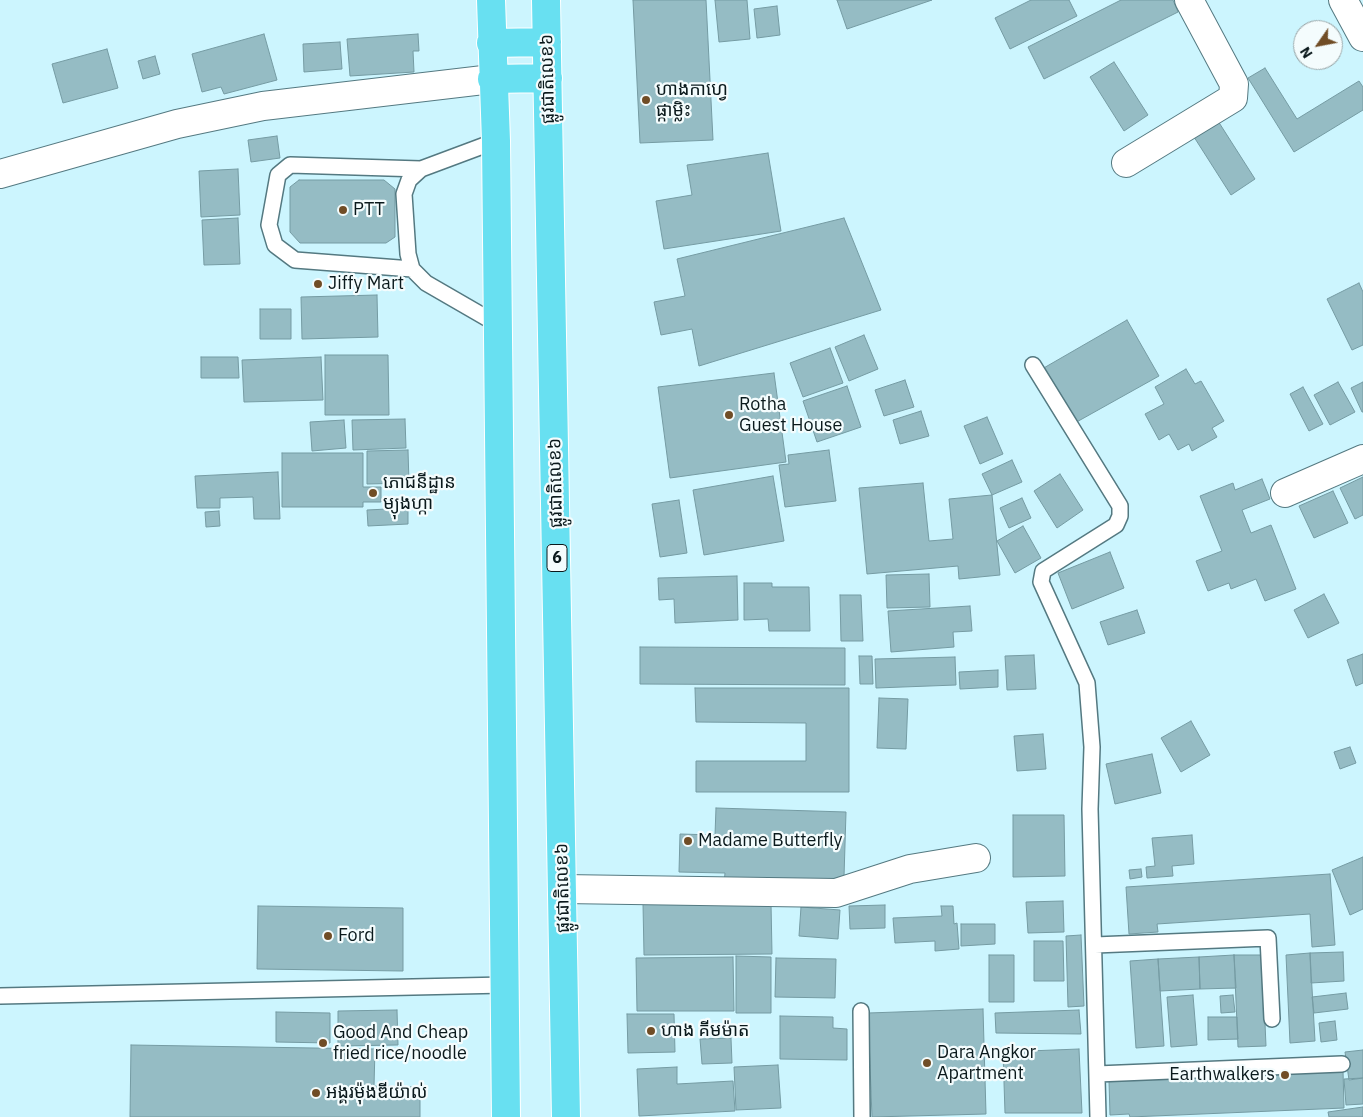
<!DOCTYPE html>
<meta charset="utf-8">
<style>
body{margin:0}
#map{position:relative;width:1363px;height:1117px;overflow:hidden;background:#ccf5fe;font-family:"IBM Plex Sans",sans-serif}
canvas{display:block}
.north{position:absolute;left:1293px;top:20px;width:50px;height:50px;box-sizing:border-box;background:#f4fcfd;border:1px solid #96a1a3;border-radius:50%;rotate:237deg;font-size:14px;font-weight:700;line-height:20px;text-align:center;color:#0a191c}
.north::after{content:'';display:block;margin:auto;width:18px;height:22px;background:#704d26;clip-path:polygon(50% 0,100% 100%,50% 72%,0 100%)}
</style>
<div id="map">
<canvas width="1363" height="1117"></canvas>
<div class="north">N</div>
</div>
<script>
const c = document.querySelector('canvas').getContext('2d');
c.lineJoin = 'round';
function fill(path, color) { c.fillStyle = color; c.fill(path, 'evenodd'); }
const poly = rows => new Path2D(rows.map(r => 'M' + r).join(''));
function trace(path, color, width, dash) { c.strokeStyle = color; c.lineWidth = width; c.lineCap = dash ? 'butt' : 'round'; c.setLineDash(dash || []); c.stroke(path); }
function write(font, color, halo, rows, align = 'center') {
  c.font = font + ' "IBM Plex Sans","Noto Sans Khmer",sans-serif'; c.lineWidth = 4.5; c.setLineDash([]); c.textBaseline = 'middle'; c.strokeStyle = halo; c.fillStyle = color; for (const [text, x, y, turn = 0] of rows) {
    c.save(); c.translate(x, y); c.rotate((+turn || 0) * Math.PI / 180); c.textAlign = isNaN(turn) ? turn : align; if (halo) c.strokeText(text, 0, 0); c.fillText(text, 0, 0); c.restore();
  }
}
const building = poly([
 [633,0,706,0,713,140,640,143,633,0],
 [715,0,747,0,750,39,719,42,715,0],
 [837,0,932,0,847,29,837,0],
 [1031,0,1069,0,1077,16,1010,49,995,18,1031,0],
 [1121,0,1173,0,1178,12,1044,79,1028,47,1121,0],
 [777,6,780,35,757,38,754,9,777,6],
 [264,34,277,80,224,94,221,87,202,92,192,54,264,34],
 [418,34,419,51,413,51,414,72,350,76,347,39,418,34],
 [340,42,342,69,304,72,303,44,340,42],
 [107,49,118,88,63,103,52,64,107,49],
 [155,56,160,74,143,79,138,61,155,56],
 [1114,62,1148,115,1124,131,1090,77,1114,62],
 [1265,68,1297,119,1359,81,1363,87,1363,110,1294,152,1248,78,1265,68],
 [1218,121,1255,179,1231,195,1194,137,1218,121],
 [277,136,280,158,251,162,248,140,277,136],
 [768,153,781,231,664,249,656,201,692,195,687,165,768,153],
 [238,169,240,215,201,217,199,171,238,169],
 [299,180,384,180,395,189,395,237,386,243,300,243,290,232,290,187,299,180],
 [238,218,240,264,204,265,202,220,238,218],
 [844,218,881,310,699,366,692,329,661,335,654,302,685,296,677,259,844,218],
 [1359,283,1363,292,1363,345,1352,350,1327,299,1359,283],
 [377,295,378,337,302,339,301,297,377,295],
 [260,309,291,309,291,339,260,339,260,309],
 [1127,320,1159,376,1073,424,1042,369,1127,320],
 [864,335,878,369,849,381,835,347,864,335],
 [830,348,843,383,803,397,790,363,830,348],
 [325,355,388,355,389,415,325,415,325,355],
 [201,357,238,357,239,378,201,378,201,357],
 [321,357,323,400,244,402,242,360,321,357],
 [1186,369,1195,384,1201,381,1224,421,1212,428,1217,437,1192,451,1189,444,1178,450,1169,434,1159,440,1145,414,1164,404,1155,387,1186,369],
 [774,373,786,462,670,478,658,387,774,373],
 [905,380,914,407,884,416,875,390,905,380],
 [1338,382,1355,412,1330,425,1314,395,1338,382],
 [1363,382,1363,412,1362,412,1351,388,1363,382],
 [847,386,861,427,817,442,803,401,847,386],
 [1303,387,1323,424,1309,431,1290,394,1303,387],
 [921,411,929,436,900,444,893,420,921,411],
 [987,417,1003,454,980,464,964,426,987,417],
 [405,419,406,448,353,450,352,420,405,419],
 [344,420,346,448,312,451,310,422,344,420],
 [408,450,409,483,367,484,367,451,408,450],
 [829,450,836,501,785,507,779,465,789,464,788,455,829,450],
 [282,453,363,453,363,487,381,487,381,502,363,502,363,507,282,507,282,453],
 [1012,460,1022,482,992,495,982,474,1012,460],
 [278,472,280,519,254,519,253,497,220,498,220,508,197,508,195,476,278,472],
 [1060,474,1083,510,1057,528,1034,491,1060,474],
 [773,476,784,541,704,555,693,490,773,476],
 [1363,477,1363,515,1355,519,1340,488,1363,477],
 [1262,479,1270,499,1242,510,1251,533,1271,525,1296,589,1265,601,1256,579,1231,589,1229,583,1208,591,1196,561,1222,551,1200,496,1233,483,1235,490,1262,479],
 [923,483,929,541,953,539,949,499,992,495,1000,575,959,579,958,566,867,574,859,488,923,483],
 [1333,491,1348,523,1314,538,1299,506,1333,491],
 [1022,498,1031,518,1009,528,1000,508,1022,498],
 [679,500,687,553,660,557,652,504,679,500],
 [408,508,408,524,368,526,367,510,408,508],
 [219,511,220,526,206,527,205,512,219,511],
 [1023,526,1041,558,1015,573,997,541,1023,526],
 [1110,552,1124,588,1072,609,1058,573,1110,552],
 [929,574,930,607,887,608,886,575,929,574],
 [737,576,738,620,675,623,674,599,659,600,658,578,737,576],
 [744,583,772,583,772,587,809,587,810,631,769,631,768,619,744,620,744,583],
 [1324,594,1339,623,1308,638,1294,610,1324,594],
 [840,595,861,595,863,641,841,641,840,595],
 [970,606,972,631,953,632,954,647,891,652,888,611,970,606],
 [1137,610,1145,633,1108,645,1100,622,1137,610],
 [640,647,845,648,845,685,640,684,640,647],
 [1363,654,1363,683,1356,686,1347,660,1363,654],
 [1034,655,1036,689,1007,690,1005,656,1034,655],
 [859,656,872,656,873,684,860,684,859,656],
 [955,657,956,685,876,688,875,659,955,657],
 [998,670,998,687,960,689,959,672,998,670],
 [695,688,849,688,849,792,696,792,696,761,806,761,806,723,696,722,695,688],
 [879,698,908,699,906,749,877,748,879,698],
 [1191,721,1210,755,1181,772,1161,738,1191,721],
 [1043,734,1046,769,1017,771,1014,736,1043,734],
 [1350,747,1356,763,1340,769,1334,752,1350,747],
 [1152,754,1161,793,1115,804,1106,764,1152,754],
 [716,808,846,812,844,877,840,888,724,884,725,873,679,872,680,834,715,835,716,808],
 [1013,815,1064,815,1065,876,1013,877,1013,815],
 [1192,835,1194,864,1172,866,1173,876,1147,878,1146,867,1155,866,1152,838,1192,835],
 [1363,857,1363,909,1350,915,1332,870,1363,857],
 [1141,869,1142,877,1130,879,1129,870,1141,869],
 [1330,874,1335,945,1312,947,1310,914,1157,924,1158,932,1129,934,1126,887,1330,874],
 [1063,901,1064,932,1028,933,1026,902,1063,901],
 [771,903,772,954,644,955,643,904,771,903],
 [885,905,885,928,850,929,849,906,885,905],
 [258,906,403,908,403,971,257,969,258,906],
 [941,906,953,906,954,924,957,923,959,949,935,951,935,941,895,943,893,918,942,916,941,906],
 [801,907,840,910,838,939,799,936,801,907],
 [961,924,995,924,995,944,961,946,961,924],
 [1081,935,1084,1006,1068,1007,1066,936,1081,935],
 [1034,941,1063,941,1064,981,1034,981,1034,941],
 [1343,952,1344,981,1311,983,1310,953,1343,952],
 [1310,953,1315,1041,1290,1043,1286,955,1310,953],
 [989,955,1014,955,1014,1002,989,1002,989,955],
 [1234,955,1236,988,1200,989,1199,957,1234,955],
 [1234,955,1262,955,1266,1046,1238,1047,1234,955],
 [736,956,771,957,771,1013,736,1013,736,956],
 [733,957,734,1011,637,1011,636,958,733,957],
 [1199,957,1200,989,1160,991,1158,959,1199,957],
 [776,958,836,959,835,998,775,997,776,958],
 [1158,959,1164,1046,1136,1048,1130,961,1158,959],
 [1346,993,1348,1009,1314,1013,1312,997,1346,993],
 [1193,995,1197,1045,1171,1047,1167,997,1193,995],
 [1233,995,1235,1012,1221,1013,1220,996,1233,995],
 [983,1009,986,1114,872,1117,868,1013,983,1009],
 [397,1010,398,1045,338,1046,338,1011,397,1010],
 [1079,1010,1081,1034,996,1033,995,1013,1079,1010],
 [276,1012,330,1013,330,1043,276,1042,276,1012],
 [627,1014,674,1014,675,1052,628,1053,627,1014],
 [780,1016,833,1017,833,1028,847,1029,847,1060,780,1059,780,1016],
 [1208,1017,1237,1017,1238,1039,1208,1040,1208,1017],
 [1335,1021,1337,1040,1321,1042,1319,1023,1335,1021],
 [731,1038,732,1063,702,1064,700,1039,731,1038],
 [131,1045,375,1049,374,1086,420,1087,420,1117,130,1117,131,1045],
 [1079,1049,1082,1113,1005,1113,1003,1052,1079,1049],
 [1363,1050,1363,1078,1349,1080,1345,1052,1363,1050],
 [778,1065,781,1108,736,1110,734,1067,778,1065],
 [677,1067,677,1084,733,1081,735,1111,639,1116,637,1069,677,1067],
 [1343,1070,1344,1108,1130,1117,1129,1114,1110,1115,1109,1081,1343,1070],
 [1363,1078,1363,1104,1346,1105,1344,1079,1363,1078],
 [1363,1107,1363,1117,1329,1117,1328,1112,1363,1107]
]);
fill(building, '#95bcc4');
trace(building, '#759ba3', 1);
const service = poly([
 [496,141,421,169,409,180,404,194,408,254,412,269,426,283,497,324],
 [412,269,295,260,275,245,269,225,278,175,290,165,421,169],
 [1033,365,1120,506,1120,516,1116,525,1043,571,1041,582,1087,683,1092,747,1090,809,1098,1117],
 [1095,945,1268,938,1272,1019],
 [0,996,505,985],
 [861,1011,862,1117],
 [1097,1074,1342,1064]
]);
const minor = poly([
 [1343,0,1363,37],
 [1126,163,1233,98,1234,84,1189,0],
 [0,174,177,124,263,106,492,79],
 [1285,493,1363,459],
 [563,889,836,893,910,869,976,858]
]);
const primary = poly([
 [491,0,496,141,506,1117],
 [546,0,566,1117],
 [491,43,547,42],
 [492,79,548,78]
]);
trace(service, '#547981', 18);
trace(minor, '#547981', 30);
trace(primary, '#fff', 30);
trace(service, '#fff', 15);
trace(minor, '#fff', 28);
trace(primary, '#68e0f1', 28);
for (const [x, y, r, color] of [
 [646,100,5,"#704d26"],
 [343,210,5,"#704d26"],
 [318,284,5,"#704d26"],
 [729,415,5,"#704d26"],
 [373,493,5,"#704d26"],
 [688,841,5,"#704d26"],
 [328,936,5,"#704d26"],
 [651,1031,5,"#704d26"],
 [323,1043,5,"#704d26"],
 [927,1063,5,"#704d26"],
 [1285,1075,5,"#704d26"],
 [316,1093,5,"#704d26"]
]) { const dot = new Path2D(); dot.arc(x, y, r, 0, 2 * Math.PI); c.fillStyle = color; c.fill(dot); trace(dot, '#f4fcfd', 2); }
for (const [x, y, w] of [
 [557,558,20]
]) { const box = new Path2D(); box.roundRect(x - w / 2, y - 13.5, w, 27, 4); c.fillStyle = '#f4fcfd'; c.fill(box); trace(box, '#0a191c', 1); }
write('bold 16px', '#0a191c', null, [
 ["6",557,558]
]);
write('18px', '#0a191c', '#f4fcfd', [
 ["ផ្លូវជាតិលេខ៦",548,79,-91],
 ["ផ្លូវជាតិលេខ៦",556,483,-91],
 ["ផ្លូវជាតិលេខ៦",563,888,-91]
]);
write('18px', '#0a191c', '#f4fcfd', [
 ["ហាងកាហ្វេ",656,90],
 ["ផ្កាម្លិះ",656,111],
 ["PTT",353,210],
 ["Jiffy Mart",328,284],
 ["Rotha",739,405],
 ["Guest House",739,426],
 ["ភោជនីដ្ឋាន",383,483],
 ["ម្យុងហ្កា",383,504],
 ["Madame Butterfly",698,841],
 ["Ford",338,936],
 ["ហាង គីមម៉ាត",661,1031],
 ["Good And Cheap",333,1033],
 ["fried rice/noodle",333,1054],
 ["Dara Angkor",937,1053],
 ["Apartment",937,1074],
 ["Earthwalkers",1275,1075,"right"],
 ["អង្គរម៉ុងឌីយ៉ាល់",326,1093]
], 'left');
</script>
